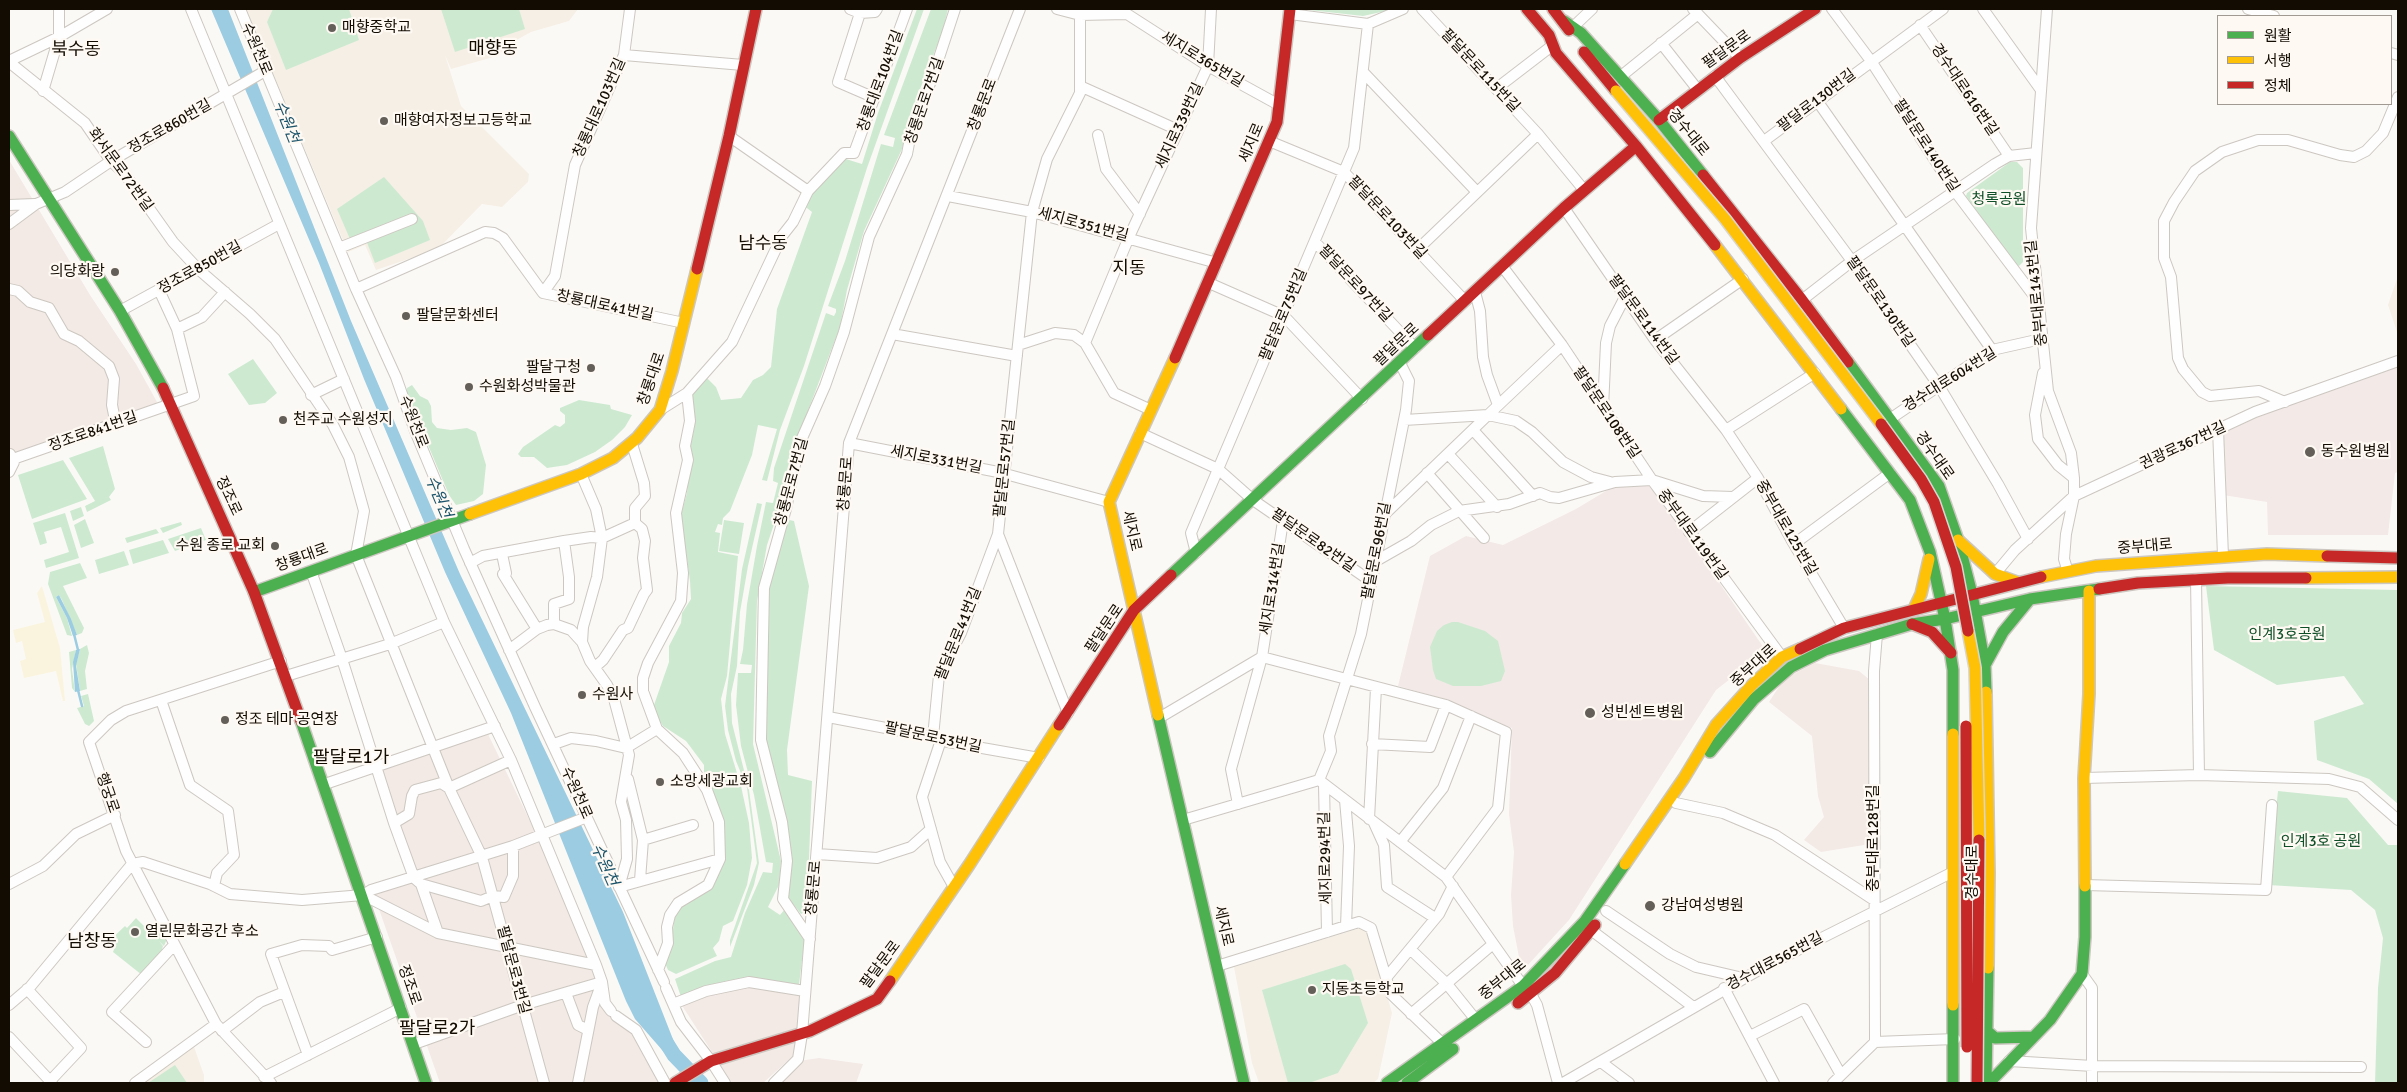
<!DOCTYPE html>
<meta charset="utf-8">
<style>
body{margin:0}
#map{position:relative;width:2407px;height:1092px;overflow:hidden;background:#fbf9f6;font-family:Signika,"Noto Sans KR",sans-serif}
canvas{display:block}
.frame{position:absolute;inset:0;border:10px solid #130c03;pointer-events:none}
.legend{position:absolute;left:2217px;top:15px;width:175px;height:90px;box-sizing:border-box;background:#fef9f3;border:1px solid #a09a93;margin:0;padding:6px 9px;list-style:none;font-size:15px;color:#130c03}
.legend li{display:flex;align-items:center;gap:10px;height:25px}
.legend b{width:25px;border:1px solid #a09a93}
</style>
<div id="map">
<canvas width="2407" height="1092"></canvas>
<div class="frame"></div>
<ul class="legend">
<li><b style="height:6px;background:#4caf50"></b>원활</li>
<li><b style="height:6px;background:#ffc107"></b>서행</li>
<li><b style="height:6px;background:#c62828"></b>정체</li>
</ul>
</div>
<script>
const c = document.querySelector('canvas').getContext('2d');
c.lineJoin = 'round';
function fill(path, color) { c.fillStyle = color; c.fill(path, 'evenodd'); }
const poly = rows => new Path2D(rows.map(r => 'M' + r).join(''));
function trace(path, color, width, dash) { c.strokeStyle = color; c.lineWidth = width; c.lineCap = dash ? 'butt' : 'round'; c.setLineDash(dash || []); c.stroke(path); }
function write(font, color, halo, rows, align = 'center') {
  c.font = font + ' Signika,"Noto Sans KR",sans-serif'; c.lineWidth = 4.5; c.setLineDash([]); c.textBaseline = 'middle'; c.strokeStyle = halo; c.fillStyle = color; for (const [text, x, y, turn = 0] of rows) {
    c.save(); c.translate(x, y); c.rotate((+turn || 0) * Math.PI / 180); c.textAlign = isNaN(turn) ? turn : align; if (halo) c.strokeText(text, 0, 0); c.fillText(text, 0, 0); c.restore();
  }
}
fill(poly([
 [9,160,90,295,136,364,157,402,152,407,16,455,9,450],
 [1815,663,1859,671,1870,680,1870,844,1821,852,1804,840,1824,817,1818,796,1812,736,1769,702,1784,679],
 [486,730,539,840,592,961,604,1004,628,1027,643,1048,659,1083,440,1083,373,892,416,876,380,768],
 [749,985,803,994,798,1040,793,1056,763,1083,732,1083,681,1004,707,995],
 [819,1058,863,1064,856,1083,777,1083,799,1061]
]), '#f3e9e5');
fill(poly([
 [246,9,578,9,569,21,531,32,513,42,497,56,451,69,445,55,461,106,529,174,528,182,502,207,482,204,438,249,376,270,365,245,348,252],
 [2398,276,2398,335,2388,305],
 [1367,926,1392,1013,1378,1079,1373,1083,1259,1083,1252,1063,1234,967],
 [193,1044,204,1075,204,1083,140,1083]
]), '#f6efe5');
fill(poly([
 [2398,363,2398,472,2395,473,2388,535,2268,535,2267,502,2223,495,2220,431,2257,413],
 [1646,484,1657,492,1766,651,1716,690,1569,920,1527,966,1519,957,1513,926,1511,895,1514,852,1509,814,1512,728,1444,699,1398,686,1430,556,1466,536,1503,545,1576,509,1616,485]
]), '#f3e9e7');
fill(poly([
 [273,9,349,9,359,40,286,70,267,22],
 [441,9,519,9,525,29,455,52],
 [917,9,924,9,867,168,804,366,780,430,767,481,762,480,777,429,758,425,752,455,730,511,723,518,722,525,718,524,715,532,720,533,718,552,738,556,727,676,721,699,725,734,741,786,749,823,752,858,747,885,733,921,723,926,719,941,713,948,717,956,676,974,668,970,665,963,672,936,675,916,679,908,699,895,724,851,725,840,724,827,704,773,704,765,686,741,663,726,655,714,654,705,669,662,669,646,681,623,682,613,691,599,690,581,681,515,687,493,690,449,695,425,690,395,705,376,716,387,721,400,741,398,753,380,763,375,771,367,777,309,812,212,803,205,814,191,846,159,862,164,878,113],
 [931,9,948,9,943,30,910,115,902,149,864,231,847,290,840,327,791,455,788,483,767,545,757,601,753,744,781,861,779,885,768,907,780,915,785,909,805,935,799,985,762,983,681,997,675,979,715,961,731,957,745,913,763,872,772,873,773,863,766,862,754,795,741,746,736,705,738,673,751,673,752,665,740,664,743,650,747,604,757,546,766,502,773,503,778,483,773,481,774,468,826,313,834,316,836,312,836,309,828,306,845,261,881,144,893,147,895,138,884,135],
 [1300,9,1395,9,1363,16],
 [2010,162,2017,162,2023,168,2023,262,2019,266,2016,265,1966,196,1967,193],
 [384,177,423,221,430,240,375,263,366,240,353,246,337,209],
 [253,359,277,393,265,403,249,405,228,374],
 [412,385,420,396,428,400,431,406,432,422,437,428,451,430,467,428,476,432,486,465,483,494,474,501,456,505,449,495,407,395,407,388],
 [579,400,610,405,611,409,632,415,625,427,612,440,595,452,567,465,547,468,534,457,521,457,518,454,523,447,555,425,560,427,565,423,565,415,560,411,560,408],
 [103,446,115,489,109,497,111,500,87,512,85,506,95,501,69,458],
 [63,460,87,499,32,519,18,475],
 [757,503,762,504,748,566,740,612,737,666,731,694,732,723,749,790,759,863,754,885,730,947,730,940,757,863,747,788,736,761,728,730,725,706,742,569],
 [81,507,84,516,73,521,70,511],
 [65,513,79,558,46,568,44,560,69,552,61,527,44,532,47,543,40,545,33,523],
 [85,519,94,543,81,548,74,525],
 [785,519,794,521,809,586,787,750,788,775,812,781,807,911,801,914,786,895,790,864,764,739,766,586],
 [724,520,744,523,739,554,719,551],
 [181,522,182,525,163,533,160,528],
 [201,528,206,540,175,551,168,539],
 [156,529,159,533,127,543,125,538],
 [163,540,169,553,133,564,129,550],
 [124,551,129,565,99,574,95,560],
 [80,563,87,578,63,586,84,628,82,633,77,635,62,600,59,595,56,597,67,618,72,636,67,635,48,584,50,572],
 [2206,586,2398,590,2398,804,2369,779,2317,760,2314,721,2364,704,2344,676,2277,685,2214,650],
 [1452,622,1458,622,1485,631,1498,641,1505,671,1501,681,1481,686,1453,686,1436,679,1433,670,1430,647,1437,631,1444,625],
 [87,645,89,653,85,671,87,689,80,691,76,664,80,649],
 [76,650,72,669,75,692,72,688,69,652],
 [88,694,94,721,89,726,85,724,77,708,84,706,81,696],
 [2278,791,2347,798,2388,845,2398,845,2398,1083,2375,1083,2378,988,2383,938,2375,910,2351,890,2268,885],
 [136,918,148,930,157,921,167,939,164,946,159,941,163,946,161,953,142,975,113,952,115,947,109,941,125,926,127,928],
 [1345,964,1351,969,1368,1023,1338,1073,1309,1083,1288,1083,1262,990],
 [175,1065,187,1083,148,1083]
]), '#cdead1');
fill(poly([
 [42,586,60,648,65,701,63,701,56,671,24,678,20,661,26,659,22,641,16,643,13,630,45,622,37,593]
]), '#faf4de');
fill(poly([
 [211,9,228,9,351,321,460,574,623,912,678,1052,670,1059,635,1019,626,1001,511,713,445,572,364,379,319,263],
 [59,595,71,619,77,635,73,636,67,618,56,597],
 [80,649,76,666,80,691,75,692,73,662,76,650]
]), '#9bcce2');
trace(poly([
 [74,634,78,650],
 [78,690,82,706]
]), '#9bcce2', 2.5);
trace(poly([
 [664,1039,674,1055,701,1083]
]), '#9bcce2', 15);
const street = poly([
 [191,9,444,622,511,760,596,965,602,982,605,1003,611,1011],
 [240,9,356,289,396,377,415,431,464,549,535,707,664,982],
 [850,9,860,13,838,82,875,98],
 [1057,9,1080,15,1127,14,1208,66,1279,105],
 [1422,9,1538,134,1584,190],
 [1693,9,1740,58],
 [1832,9,1871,61,1954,190,2037,300],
 [1983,9,2041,90],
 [2047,9,2031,228,2048,391,2071,453,2074,478,2074,496,2066,534,2064,559,2068,572],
 [2248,9,2274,16],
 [860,13,875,12,877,9],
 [1290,14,1368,24,1403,9],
 [1920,25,2009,156],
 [1573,27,1592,9],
 [1661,43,1698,90],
 [2391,53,2398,55],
 [624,55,743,65],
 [9,61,59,37,107,9],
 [9,62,85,123,111,161,124,173,173,242,198,269,250,314,275,339,333,425,349,457,364,511,356,555,449,788,482,857,544,1083],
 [1363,72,1477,192],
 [1715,76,1852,261,1939,386,1998,484,2028,539],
 [1620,77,1698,14],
 [1080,86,1178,130],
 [1497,88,1553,45],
 [43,91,59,37,59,9],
 [1818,102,1992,350],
 [1098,135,1106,169,1140,214],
 [729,136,808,191],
 [1269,141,1344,172,1465,301],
 [1764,141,1943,9],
 [948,196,1032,212,1217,263],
 [9,205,35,204],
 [1564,208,1655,340,1726,430,1758,478,1792,541,1844,628],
 [9,224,36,204,65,192,111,161,265,71],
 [1315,242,1415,348],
 [339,248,412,219],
 [1417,250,1538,134],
 [1502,266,1562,345,1652,480,1782,657],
 [1209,283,1284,316,1362,399],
 [9,289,18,291,30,302,49,308,64,334,79,341,109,366,114,379,112,405,116,425],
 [356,289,485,232,494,233,503,238,543,293,684,323],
 [1475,292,1480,311,1483,357,1487,375,1498,405],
 [543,293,555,276,575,165,624,55,630,9],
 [1802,300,1852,261,1995,164,2009,156,2036,153],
 [120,311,279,224],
 [177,329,202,317,225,292],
 [892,334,1017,356],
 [1655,340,1743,279],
 [1018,345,1055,333,1074,335,1085,343],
 [2043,373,2035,415,2038,439,2058,465,2074,478],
 [311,395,344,379],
 [2285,402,2259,391,2210,396,2202,392,2183,369,2178,358,2171,277,2164,258,2164,221,2174,202,2195,171,2222,152,2258,140,2288,140,2340,155,2354,157,2366,151,2383,133,2398,97],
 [1603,408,1606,343,1610,326,1625,297],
 [660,410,687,393,732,342,782,236,793,222,808,191,844,153,854,153,907,9],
 [1151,410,1114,393,1085,343,1129,237,1208,66,1211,9],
 [1890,419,1992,350,2041,339],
 [1404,420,1488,415,1562,345],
 [2218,429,2223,556],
 [1473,430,1533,496],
 [1726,430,1815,373],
 [1140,433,1218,469,1253,500,1372,582],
 [849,443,998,472,1109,502],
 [1448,454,1497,507],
 [13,459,194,396,177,329,159,290],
 [9,472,14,462,10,454],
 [1427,473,1484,538],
 [581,474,596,509,602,538,597,577,583,627,582,642,590,661,607,685,614,699,629,755,621,802,626,820,627,859,619,887],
 [1385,514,1488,415,1516,421,1532,432,1563,462,1591,477,1610,482],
 [1689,532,1758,478],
 [1794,544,1890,473],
 [1196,553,1191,533,1354,148,1368,24],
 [502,554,506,573,503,574,537,629],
 [1376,561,1411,541,1431,525,1459,511,1509,504,1540,493,1550,497,1559,498,1615,482,1652,480,1703,496,1733,497],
 [470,563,483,556,564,541,591,537,602,538,635,523],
 [311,571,342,659,394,823,414,878,421,884,438,933],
 [1995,574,2015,550,2074,496,2255,412,2398,361],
 [2196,579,2199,775],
 [554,624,554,604,569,599,569,577,564,541],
 [509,650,537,629,547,625,554,624,571,630,582,642],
 [595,667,603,660,623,630,628,628,644,594,647,590,643,558,645,541,642,529,635,523,635,508,645,496,644,483,632,444],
 [286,676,390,644,444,622],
 [161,700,190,785,228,811,234,855,217,873,214,886],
 [1068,713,998,534,1032,212,1047,159,1080,93,1080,9],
 [828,717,933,737,948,742,1039,758],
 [1159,718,1262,657,1446,705,1506,732,1498,808,1446,877],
 [933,737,939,675,961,633,998,534],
 [941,740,922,797,940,862,954,887],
 [554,744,571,738,596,741,626,748,657,729],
 [1372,744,1430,747,1446,705],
 [2084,778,2199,775,2329,779,2360,787,2398,820],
 [628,779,643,840,693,825],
 [1319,780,1331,751,1329,736,1361,634,1406,410,1409,381,1400,363],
 [325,784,495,726],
 [1324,785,1327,932],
 [1345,800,1349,846,1346,926],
 [1676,803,1723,813,1775,835,1874,900],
 [1238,804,1231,769,1262,657,1283,521],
 [1369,819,1376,688],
 [1183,820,1319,780,1446,877,1523,986],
 [394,823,409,814,412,796,415,790,441,783,449,788,511,760],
 [1374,823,1384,845,1387,887,1435,918],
 [1400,842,1443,788,1471,716],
 [817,854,877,858,911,847,931,829],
 [132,864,143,862,210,884,230,894,302,900,363,895,371,890,513,846,587,817],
 [640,880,643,840],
 [9,884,43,866,76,834,115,815],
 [421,884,481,901,493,896,504,897,513,876,513,846],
 [2085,885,2266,890,2272,805],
 [619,887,720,859],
 [363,895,438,933,596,965],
 [1606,911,1670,954,1696,967,1743,978],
 [1591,930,1692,1006],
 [810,939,783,899,787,861,782,822,761,740,764,588,786,509,799,445,825,386,844,332,869,237,907,154,911,133,934,73,955,9],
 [1410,949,1447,984,1476,1020],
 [1217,966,1359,922,1371,928,1391,994,1442,1043],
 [658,970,668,943,667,927,670,915,678,903,708,885,720,859,719,822,707,790,683,753,657,729,643,691,643,678,648,663,681,601,683,573,676,513,688,460,685,446,690,421,687,393],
 [2082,974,2092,988,2092,1083],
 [1386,978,1439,914,1453,886],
 [666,988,681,1022,711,1061,725,1083],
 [1724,988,1774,1083],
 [27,989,81,1048,50,1081],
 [566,993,578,1025,588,1030],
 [1531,994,1537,1005,1558,1083],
 [673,1004,706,991,749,982,805,991],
 [9,1005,30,987,132,864],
 [1411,1014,1493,944],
 [616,1016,636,1030,665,1083],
 [222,1031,260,1002,284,992],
 [1750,1036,1804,1009,1841,1075],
 [9,1037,52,1083],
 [146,1042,112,1012,174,945],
 [1875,1042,1874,671,1877,634],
 [414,1044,523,1005,602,982],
 [308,1055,271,954,302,945,329,946,332,950,377,937],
 [2009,1061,2093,1066,2361,1067],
 [1601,1062,1629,1083],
 [264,1077,401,1008],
 [135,1083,216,1024],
 [271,1083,216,1024,126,851,89,742,111,720,126,711,281,661],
 [578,1083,593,1007,601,985],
 [774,1083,798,1059,802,1034,849,443,1020,9],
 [1563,1083,1764,967,1953,872],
 [1833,1083,1875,1042,1955,1039]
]);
const fast = poly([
 [1564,21,1581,33,1659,120,1703,175],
 [9,136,120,311,163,388],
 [1848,362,1939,486,1958,540,1972,594,1985,665,1986,692],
 [1841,409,1910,500,1930,552,1945,619,1953,670,1953,734],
 [1171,575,1428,335],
 [254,592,470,514],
 [1985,665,2003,632,2030,599],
 [1158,715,1244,1083],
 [301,721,426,1083],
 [1710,752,1754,699,1791,667,1825,650,1912,624,1945,619,2030,599,2099,589],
 [1953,1005,1953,1083],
 [1987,1031,1995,1038,2033,1037],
 [1387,1083,1523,986,1585,921,1625,864],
 [1407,1083,1453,1049],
 [1986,1083,1988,968],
 [1989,1083,2050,1020,2082,974,2085,937,2085,886]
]);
const slow = poly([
 [1715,245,1841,409],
 [470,514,581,474,613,458,637,438,660,410,672,371,697,269],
 [1958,540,1995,574,2017,582],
 [2041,577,2096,566,2267,554,2327,556],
 [2306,578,2398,577],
 [1914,609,1921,594,1929,559],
 [1986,692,1989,873,1988,968],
 [1158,715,1109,502,1175,358],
 [1953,734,1953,1005],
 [1625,864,1684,778,1716,725,1752,685,1782,657,1800,649],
 [2085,886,2084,778,2089,694,2089,591],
 [890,981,969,865,1059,725]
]);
const jam = poly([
 [1527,9,1549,35,1556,53,1636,146,1715,245],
 [1553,9,1569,30],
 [1584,52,1616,91],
 [1659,120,1740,58,1815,9],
 [1703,175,1802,300,1848,362],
 [697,269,729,136,756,9],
 [1428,335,1564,208,1636,146],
 [1175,358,1277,122,1290,9],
 [163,388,254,592,301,721],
 [2327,556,2398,558],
 [2099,589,2138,583,2228,578,2306,578],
 [1912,624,1932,632,1951,653],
 [1800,649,1844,628,2041,577],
 [1059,725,1134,610,1171,575],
 [1518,1003,1555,973,1595,925],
 [675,1083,711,1061,810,1031,877,999,890,981]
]);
trace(street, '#ccc7c0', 12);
trace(fast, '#ccc7c0', 14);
trace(slow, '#ccc7c0', 14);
trace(jam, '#ccc7c0', 14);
trace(street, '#fefefe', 10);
trace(fast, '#4caf50', 11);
trace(slow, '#ffc107', 11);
trace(jam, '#c62828', 11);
const slowBridge = poly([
 [1616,91,1725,219,1881,424],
 [1968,631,1975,668,1979,840]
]);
const jamBridge = poly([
 [1881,424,1921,479,1934,502,1956,567,1968,631],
 [1966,726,1967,1047],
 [1977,1083,1979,840]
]);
trace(slowBridge, '#d8d6d3', 14, []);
trace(jamBridge, '#d8d6d3', 14, []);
trace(slowBridge, '#ffc107', 11);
trace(jamBridge, '#c62828', 11);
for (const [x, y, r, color] of [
 [332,28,5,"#645f58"],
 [384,121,5,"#645f58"],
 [115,272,5,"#645f58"],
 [406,316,5,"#645f58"],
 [591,368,5,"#645f58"],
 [469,387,5,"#645f58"],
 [283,420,5,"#645f58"],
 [2310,452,6,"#645f58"],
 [275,546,5,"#645f58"],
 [582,695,5,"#645f58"],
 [1590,713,6,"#645f58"],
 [225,720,5,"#645f58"],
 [660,782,5,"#645f58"],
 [1650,906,6,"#645f58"],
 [135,932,5,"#645f58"],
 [1312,990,5,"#645f58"]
]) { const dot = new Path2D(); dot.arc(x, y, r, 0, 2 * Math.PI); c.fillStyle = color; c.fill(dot); trace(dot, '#fef9f3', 2); }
write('15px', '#130c03', '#fef9f3', [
 ["매향중학교",342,28],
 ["매향여자정보고등학교",394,121],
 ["의당화랑",105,272,"right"],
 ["팔달문화센터",416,316],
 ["팔달구청",581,368,"right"],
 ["수원화성박물관",479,387],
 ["천주교 수원성지",293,420],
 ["동수원병원",2321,452],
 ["수원 종로 교회",265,546,"right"],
 ["수원사",592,695],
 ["성빈센트병원",1601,713],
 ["정조 테마 공연장",235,720],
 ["소망세광교회",670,782],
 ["강남여성병원",1661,906],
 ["열린문화공간 후소",145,932],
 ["지동초등학교",1322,990]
], 'left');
write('15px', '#130c03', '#fef9f3', [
 ["수원천로",256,49,67],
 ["팔달문로",1727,50,-35],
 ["세지로365번길",1202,60,31],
 ["팔달문로115번길",1480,71,47],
 ["창룡대로104번길",881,81,-70],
 ["경수대로616번길",1964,90,56],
 ["창룡문로7번길",925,101,-71],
 ["팔달로130번길",1817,101,-37],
 ["창룡문로",983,105,-69],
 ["창룡대로103번길",600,108,-66],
 ["세지로339번길",1180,126,-65],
 ["정조로860번길",170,127,-30],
 ["경수대로",1688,133,51],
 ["세지로",1252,143,-67],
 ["팔달문로140번길",1926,146,57],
 ["화서문로72번길",120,170,54],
 ["팔달문로103번길",1387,218,47],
 ["세지로351번길",1083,225,15],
 ["정조로850번길",200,268,-29],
 ["팔달문로97번길",1355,284,47],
 ["중부대로143번길",2037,293,-96],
 ["팔달문로130번길",1880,302,55],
 ["창룡대로41번길",605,306,12],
 ["팔달문로75번길",1284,315,-67],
 ["팔달문로114번길",1643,320,54],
 ["팔달문로",1397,345,-43],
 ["창룡대로",652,379,-71],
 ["경수대로604번길",1950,380,-32],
 ["팔달문로108번길",1606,413,56],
 ["수원천로",413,422,69],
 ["정조로841번길",93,432,-19],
 ["권광로367번길",2183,446,-25],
 ["경수대로",1934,456,55],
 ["세지로331번길",936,460,11],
 ["팔달문로57번길",1005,468,-84],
 ["창룡문로7번길",792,482,-75],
 ["창룡문로",846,484,-86],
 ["정조로",228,496,65],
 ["중부대로125번길",1786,528,60],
 ["세지로",1131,531,77],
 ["중부대로119번길",1692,535,54],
 ["팔달문로82번길",1313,541,35],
 ["중부대로",2145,547,-5],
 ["팔달문로96번길",1377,551,-79],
 ["창룡대로",302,558,-20],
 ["세지로314번길",1273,589,-81],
 ["팔달문로",1105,629,-56],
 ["팔달문로41번길",959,634,-68],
 ["중부대로",1754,666,-42],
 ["팔달문로53번길",933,738,12],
 ["행궁로",107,793,71],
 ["수원천로",576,793,66],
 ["중부대로128번길",1874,838,-90],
 ["세지로294번길",1326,858,-91],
 ["경수대로",1973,872,-90],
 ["창룡문로",814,888,-85],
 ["세지로",1223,926,77],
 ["경수대로565번길",1775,962,-28],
 ["팔달문로",881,965,-53],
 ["팔달문로3번길",513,970,75],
 ["중부대로",1503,980,-39],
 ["정조로",409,985,71]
]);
write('15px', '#0e4f27', '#fef9f3', [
 ["청록공원",1999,200],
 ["인계3호공원",2287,635],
 ["인계3호 공원",2321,842]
]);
write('italic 16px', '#1c546b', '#fef9f3', [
 ["수원천",286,122,68],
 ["수원천",438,497,67],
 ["수원천",604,865,66]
]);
write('18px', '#130c03', '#fef9f3', [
 ["매향동",493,49],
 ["북수동",76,50],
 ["남수동",763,244],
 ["지동",1129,269],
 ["팔달로1가",351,758],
 ["남창동",92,942],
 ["팔달로2가",437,1029]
]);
</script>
